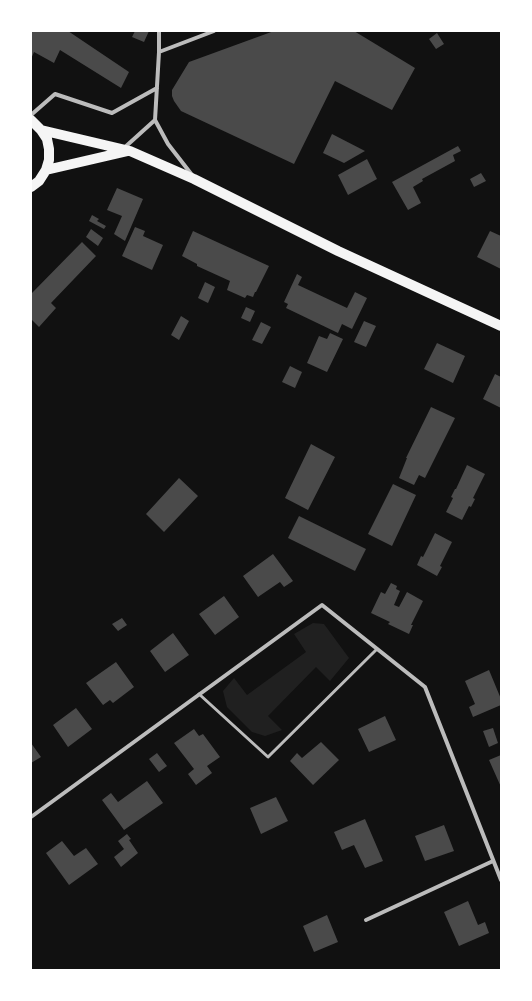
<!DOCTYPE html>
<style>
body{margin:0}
#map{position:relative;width:532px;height:1001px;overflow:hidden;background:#111;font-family:"Titillium Web",sans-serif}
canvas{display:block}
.frame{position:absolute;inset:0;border:32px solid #fff;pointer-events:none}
</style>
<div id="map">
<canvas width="532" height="1001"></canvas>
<div class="frame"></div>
</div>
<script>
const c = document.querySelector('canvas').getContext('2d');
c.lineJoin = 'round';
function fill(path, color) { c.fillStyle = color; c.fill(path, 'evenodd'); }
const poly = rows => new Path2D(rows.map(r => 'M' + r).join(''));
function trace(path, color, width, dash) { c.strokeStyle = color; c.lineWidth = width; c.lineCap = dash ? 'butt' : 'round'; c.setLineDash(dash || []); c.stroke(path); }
fill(poly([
 [313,623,324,624,349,658,330,681,316,667,268,716,282,730,265,736,252,732,227,707,223,691,234,678,247,695,306,652,294,634]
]), '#202020');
fill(poly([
 [31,31,68,31,129,72,121,88,60,50,54,63,34,52,31,59],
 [135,31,149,31,144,42,132,37],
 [274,31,354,31,415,68,392,110,335,81,294,164,181,111,174,101,172,96,172,90,189,62],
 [437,33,444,44,436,49,429,39],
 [332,134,365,151,344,163,323,153],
 [458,146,461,151,453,155,455,161,422,179,423,181,413,187,421,203,408,210,392,182],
 [367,159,377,179,348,195,338,175],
 [481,173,486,181,474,187,470,179],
 [117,188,143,199,125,241,114,234,122,216,107,210],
 [92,215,99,219,97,221,106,226,104,229,89,221],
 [135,227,145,231,143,236,163,245,152,270,122,256],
 [91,229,103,238,98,246,86,237],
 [193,231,269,266,256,292,255,292,253,297,247,295,245,298,227,290,230,281,197,266,197,264,182,256],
 [490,231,501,236,501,269,477,257],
 [82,242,96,256,51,303,56,308,39,327,31,319,31,294],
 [297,274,302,277,298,285,347,308,355,292,367,298,352,329,342,324,338,333,286,308,288,304,284,302],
 [205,282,215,287,208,303,198,298],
 [246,307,255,311,250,322,241,318],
 [181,316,189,321,179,340,171,335],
 [364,321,376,326,366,347,354,342],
 [261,322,271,327,262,344,252,340],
 [330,333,343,339,327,372,307,363,319,336,327,339],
 [437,343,465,356,453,383,424,369],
 [290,366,302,372,295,388,282,382],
 [495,374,501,377,501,408,483,399],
 [431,407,455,418,425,478,419,475,414,485,399,478,407,458,406,458],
 [311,444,335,457,308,510,285,498],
 [467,465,485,474,473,498,475,499,471,507,469,506,462,520,446,512,453,498,451,497,455,489,456,489],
 [179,478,198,496,164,532,146,514],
 [393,484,416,495,392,546,368,534],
 [299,516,366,549,355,571,288,538],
 [435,533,452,542,440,566,442,567,437,576,417,565,421,556,423,557],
 [273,554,293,581,284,587,280,582,258,597,243,576],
 [391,583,397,586,396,589,400,591,394,605,399,607,407,592,423,601,411,625,413,625,409,634,388,624,390,622,371,613,381,592,385,594],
 [224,596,239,617,215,635,199,614],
 [122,618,127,625,118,631,112,624],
 [173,633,189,655,165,672,150,651],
 [116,662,134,687,113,703,110,700,103,705,86,683],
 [489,670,501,699,501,705,473,717,469,707,475,704,465,681],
 [76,708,92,729,68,747,53,725],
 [385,716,396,740,369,752,358,729],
 [493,728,498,743,489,747,483,731],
 [194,729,199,736,203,734,220,757,207,766,212,773,196,785,188,774,194,769,174,743],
 [321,742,339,760,313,785,290,761,297,753,302,758],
 [31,743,41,757,31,763],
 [157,753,167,766,159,772,149,759],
 [501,755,501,787,489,760],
 [147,781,163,803,124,830,102,800,111,793,118,802],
 [276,797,288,821,261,834,250,808],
 [365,819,383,861,365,868,354,845,342,850,334,832],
 [444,825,454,851,425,861,415,836],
 [127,834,131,839,129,840,138,853,121,867,114,857,124,849,118,841],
 [62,841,74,856,86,848,98,864,69,885,46,853],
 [468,901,478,925,485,922,489,933,459,946,444,912],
 [327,915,338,942,314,952,303,926]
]), '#4a4a4a');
trace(poly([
 [199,694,268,757,377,649]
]), '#bcbcbc', 3);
trace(poly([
 [159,31,159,52],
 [31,115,55,94,112,113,157,88],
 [124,148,155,120],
 [192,175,168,144,155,120,159,52,214,31],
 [31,817,322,605,425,687,501,880],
 [366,920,493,861]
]), '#bcbcbc', 4);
trace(poly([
 [31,120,41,130,47,139,49,149,49,160,46,170,39,181,31,187],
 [41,130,130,151,194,179,338,251,501,326],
 [46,170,128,151]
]), '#f5f5f5', 10);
</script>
